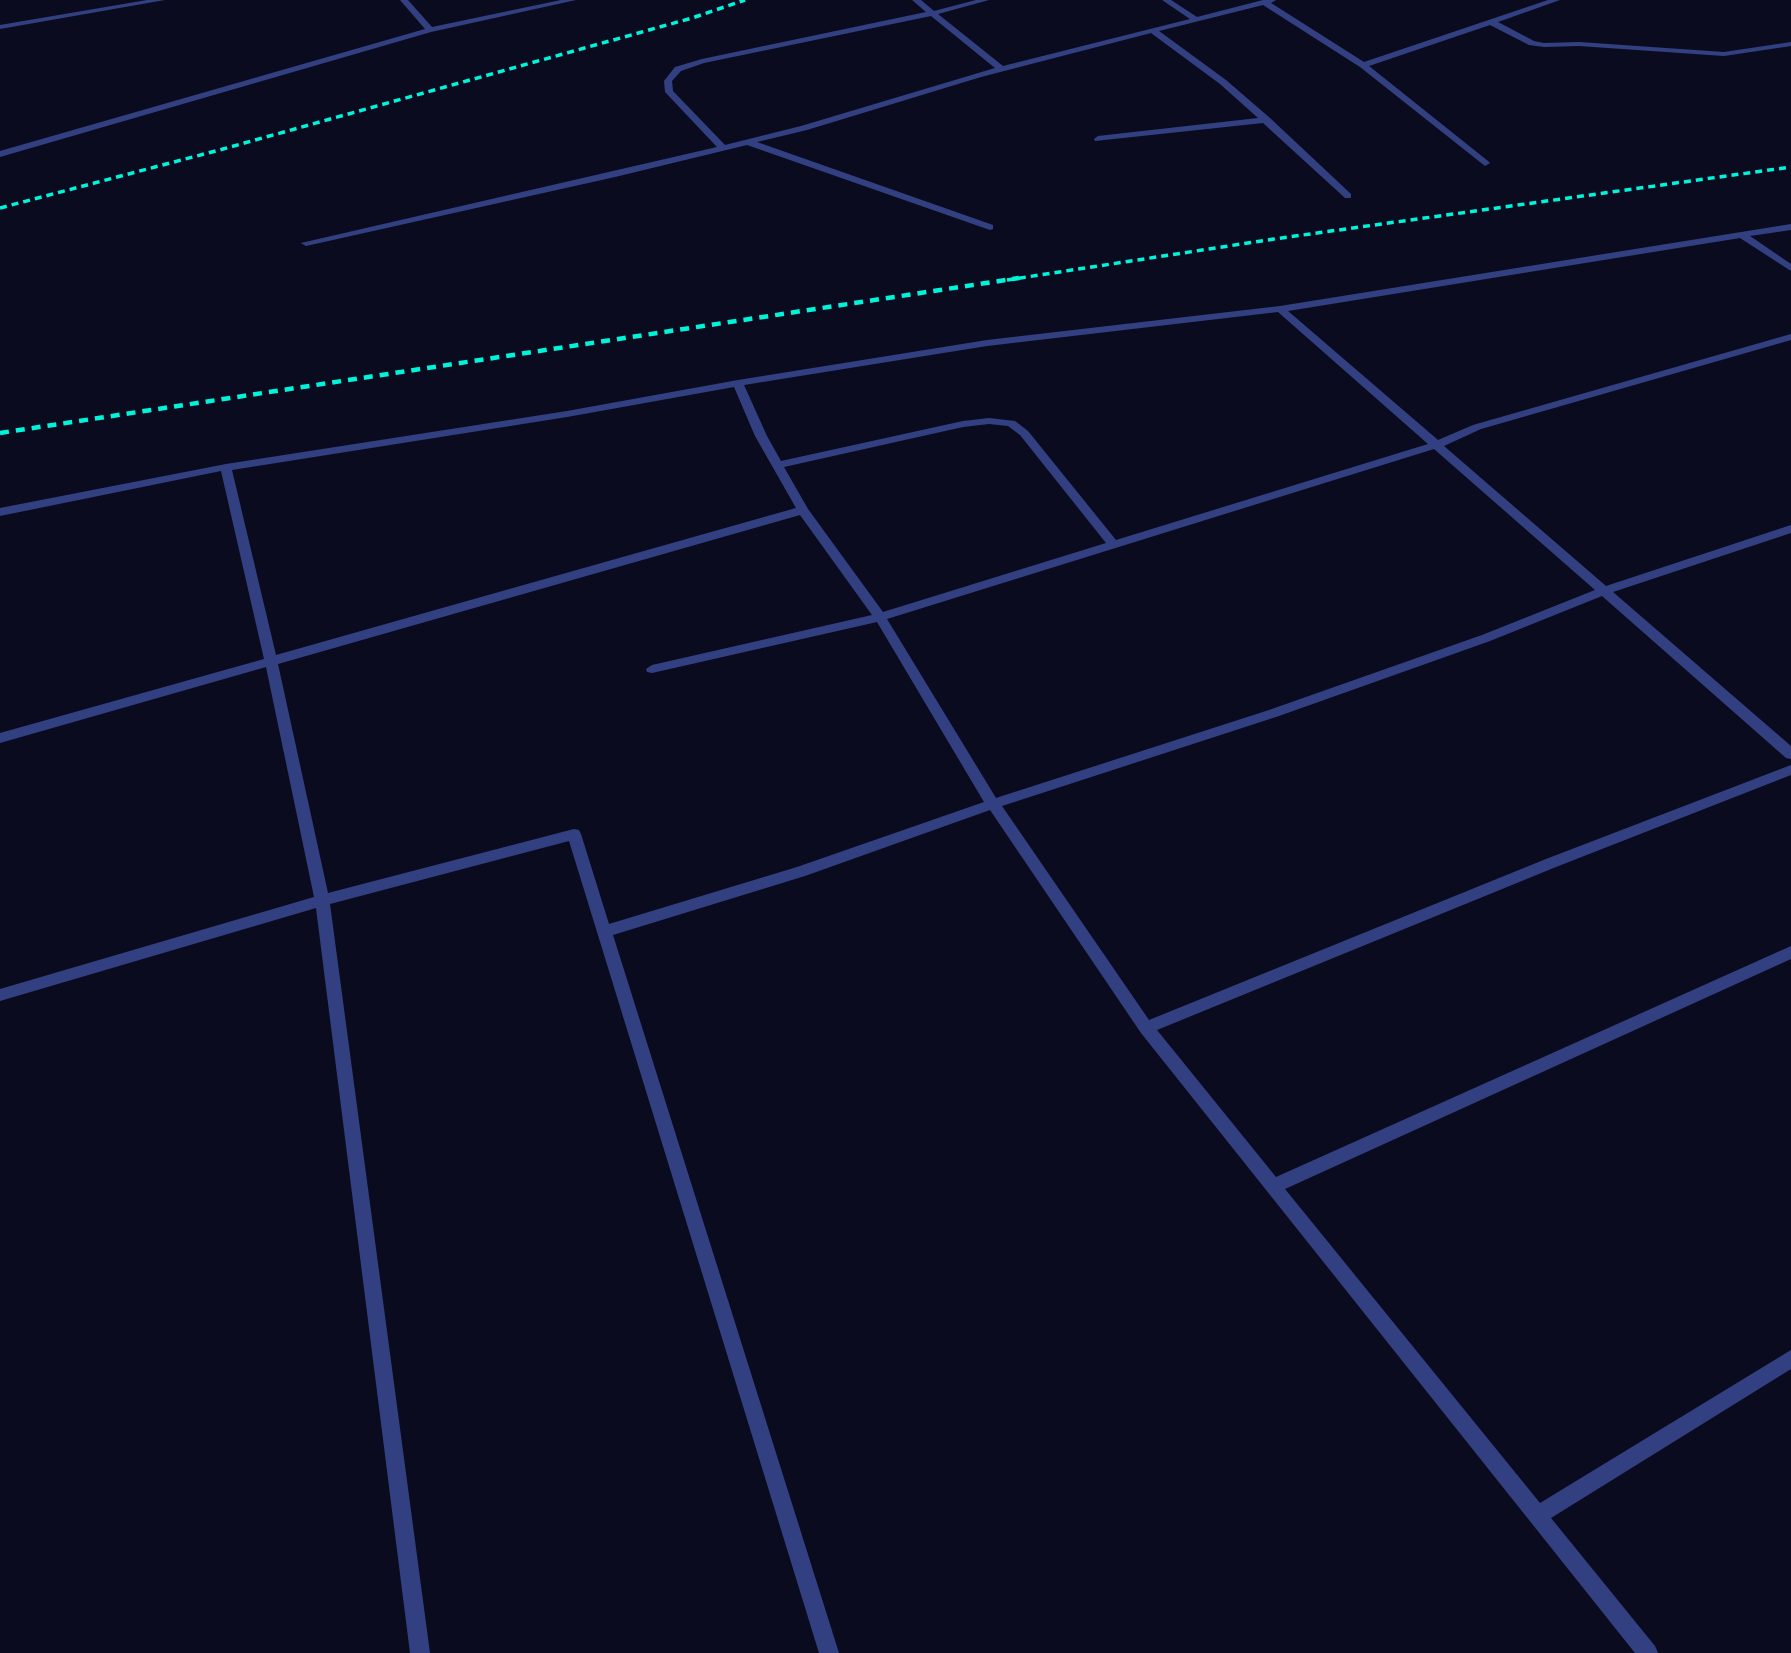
<!DOCTYPE html>
<style>
body{margin:0}
canvas{display:block;background:#0b0b1f}
</style>
<canvas width="1791" height="1653"></canvas>
<script>
const c = document.querySelector('canvas').getContext('2d');
c.lineJoin = 'round';
const poly = rows => new Path2D(rows.map(r => 'M' + r).join(''));
function fill(path, color) { c.fillStyle = color; c.fill(path, 'evenodd'); }
function trace(path, color, width, dash) { c.strokeStyle = color; c.lineWidth = width; c.lineCap = dash ? 'butt' : 'round'; c.setLineDash(dash || []); c.stroke(path); }
fill(poly([
 [147,0,165,0,0,29,0,25,147,0],
 [400,0,408,0,432,27,561,0,576,0,431,32,0,157,0,151,425,29,400,0],
 [912,0,921,0,934,11,976,0,989,0,938,14,1003,66,1190,19,1162,0,1171,0,1197,17,1263,0,1276,0,1271,3,1364,62,1548,0,1560,0,1498,22,1534,41,1544,43,1579,42,1724,52,1791,42,1791,46,1724,56,1579,46,1544,47,1529,45,1490,25,1369,66,1488,161,1490,163,1485,166,1360,67,1263,5,1159,31,1226,80,1270,118,1351,194,1351,198,1345,198,1263,123,1095,141,1094,139,1098,136,1258,118,1220,84,1151,33,981,77,807,130,757,142,993,225,993,229,990,230,747,145,615,177,306,246,301,243,717,147,665,92,664,81,675,67,702,59,926,12,912,0],
 [931,16,995,68,801,126,725,145,673,91,672,81,681,71,704,63,931,16],
 [1791,224,1791,230,1750,236,1791,264,1791,271,1740,238,1288,311,1438,440,1473,425,1791,334,1791,340,1481,429,1444,446,1606,586,1791,525,1791,533,1613,592,1791,746,1791,759,1786,758,1602,596,1490,641,1279,716,1002,806,1149,1020,1546,859,1791,765,1791,775,1556,867,1157,1030,1276,1177,1791,946,1791,959,1285,1189,1540,1503,1791,1350,1791,1369,1551,1518,1655,1646,1658,1653,1635,1653,1141,1033,990,810,805,876,613,935,839,1653,819,1653,569,841,330,904,430,1653,410,1653,316,908,0,1001,0,989,314,897,266,667,0,743,0,733,264,659,221,471,0,516,0,508,226,464,567,411,738,380,987,340,1280,306,1791,224],
 [1278,312,1428,444,1116,540,1028,431,1015,421,989,418,963,421,781,461,767,436,744,385,987,346,1278,312],
 [734,387,755,436,796,508,276,655,232,470,567,417,734,387],
 [989,424,1008,426,1020,435,1106,543,883,612,808,509,784,467,963,427,989,424],
 [1434,449,1595,590,1482,635,1269,710,996,798,887,619,1434,449],
 [800,515,872,615,652,665,646,669,647,672,652,673,877,622,984,802,797,867,609,924,581,834,579,830,574,829,328,893,278,664,800,515]
]), '#324082');
trace(poly([
 [0,208,223,149,692,18,745,0],
 [1007,280,1274,239,1791,167]
]), '#00f4d9', 3.5, [7, 5]);
trace(poly([
 [0,433,1019,278]
]), '#00f4d9', 4.5, [9, 7]);
</script>
